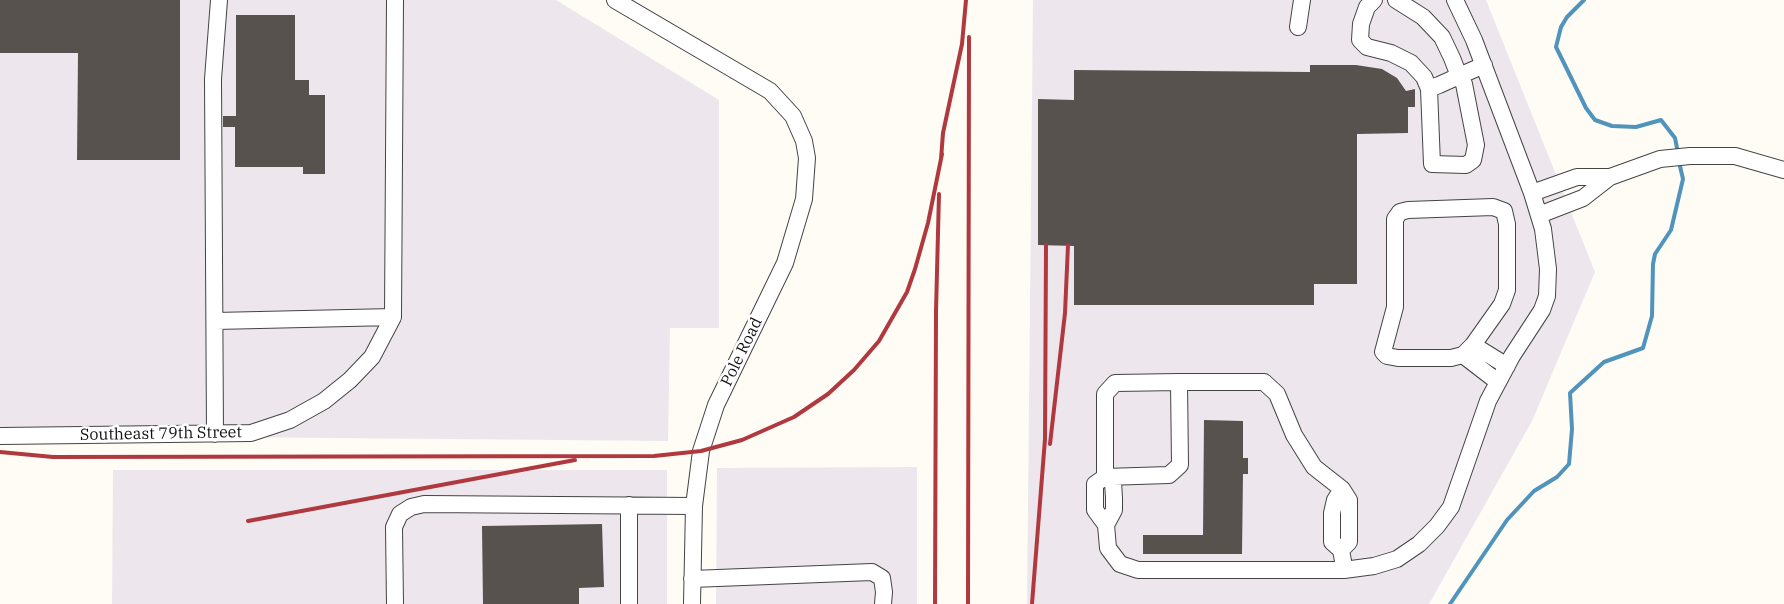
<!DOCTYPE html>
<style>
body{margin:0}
canvas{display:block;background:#fefcf5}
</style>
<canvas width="1784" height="604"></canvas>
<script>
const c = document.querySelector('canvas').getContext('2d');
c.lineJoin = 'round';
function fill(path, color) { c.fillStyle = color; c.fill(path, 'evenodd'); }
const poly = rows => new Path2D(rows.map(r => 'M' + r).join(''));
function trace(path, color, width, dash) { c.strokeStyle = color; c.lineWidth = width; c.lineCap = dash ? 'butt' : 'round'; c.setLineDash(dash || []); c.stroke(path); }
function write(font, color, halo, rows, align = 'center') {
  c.font = font + ' "IBM Plex Serif",serif'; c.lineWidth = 5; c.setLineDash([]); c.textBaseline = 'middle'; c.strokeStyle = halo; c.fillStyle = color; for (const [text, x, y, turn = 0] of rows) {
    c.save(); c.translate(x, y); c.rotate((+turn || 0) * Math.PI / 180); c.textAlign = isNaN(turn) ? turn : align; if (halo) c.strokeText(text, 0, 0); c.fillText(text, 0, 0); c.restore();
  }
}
fill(poly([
 [0,0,556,0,719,100,719,328,670,328,668,441,0,435],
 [1033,0,1486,0,1595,272,1532,421,1429,604,1027,604],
 [917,467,917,604,716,604,717,468],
 [113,470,667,470,667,604,112,604]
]), '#ede7ed');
trace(poly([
 [1584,0,1567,17,1561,27,1556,47,1586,108,1595,120,1612,126,1636,127,1661,120,1675,138,1678,153],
 [1450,604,1507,520,1534,491,1557,477,1569,464,1572,429,1570,393,1604,362,1643,348,1652,316,1653,264,1655,254,1671,230,1683,179,1679,162]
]), '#5093bd', 4);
fill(poly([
 [0,0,180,0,180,160,77,160,78,53,0,53],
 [236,15,295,15,295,80,309,80,309,95,325,95,325,174,303,174,303,167,235,167,235,127,223,127,223,116,236,116],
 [1310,65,1356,65,1382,69,1397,78,1406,91,1415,89,1415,107,1408,107,1408,133,1357,134,1357,284,1314,284,1314,305,1074,305,1074,246,1038,245,1038,99,1074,100,1074,70,1310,72],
 [1204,420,1243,421,1243,458,1248,458,1248,474,1243,474,1242,554,1143,554,1143,535,1203,535],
 [602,524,604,587,579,588,579,604,483,604,482,526]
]), '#58524e');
const minor = poly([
 [615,0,770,91,793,116,804,141,807,158,804,199,785,263,716,405,701,451,694,506,692,604],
 [1374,0,1367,7,1361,24,1360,40,1367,47,1391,53,1411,63,1424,77,1429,89],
 [1396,0,1423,17,1442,37,1452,58,1459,76,1464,84,1476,145,1473,160,1466,165,1432,164,1429,89,1439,85,1459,76,1484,65],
 [1298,27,1302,0],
 [1532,193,1577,177,1610,177],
 [1539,215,1583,198,1610,177,1660,159,1690,156,1735,156,1784,170],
 [215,321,393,317],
 [1473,345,1463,355,1451,358,1398,358,1387,356,1383,352,1395,307,1395,219,1400,212,1408,210,1493,207,1504,211,1507,224,1507,290,1502,304,1473,345,1507,366],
 [1463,355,1498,382],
 [1179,382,1180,465,1169,475,1105,477,1105,394,1115,383,1179,382],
 [1179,382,1264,382,1277,394,1294,435,1314,467,1342,489,1349,500,1349,542,1341,550],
 [215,434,213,79,219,0],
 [0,436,251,433,290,420,324,401,350,380,372,357,393,317,395,0],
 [1342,489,1335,500,1332,513,1332,542,1341,550,1343,561],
 [629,505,629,604],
 [1106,525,1114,510,1114,498,1113,482,1105,477,1095,484,1095,510,1106,525,1108,548,1120,564,1138,570,1344,570,1374,566,1397,559,1419,544,1437,526,1451,507,1488,401,1512,356,1542,310,1547,296,1548,269,1543,229,1532,193,1474,40,1455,0],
 [692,579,872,572,882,578,884,592,883,604],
 [395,604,394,527,400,514,411,507,424,504,694,506]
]);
trace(minor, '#444', 18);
trace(minor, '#fff', 16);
trace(poly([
 [941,159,943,133,962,44,966,0],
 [1050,444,1065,313,1068,245],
 [0,452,53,457,654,456,701,451,742,440,794,417,828,394,854,370,879,341,907,292,915,269,928,223,942,154],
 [248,521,575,460],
 [935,604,936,311,939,194],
 [968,604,969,37],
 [1032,604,1045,439,1046,245]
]), '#b03940', 4);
write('16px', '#111', '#fff', [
 ["Pole Road",742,352,-64],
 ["Southeast 79th Street",161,434,-1]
]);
</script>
